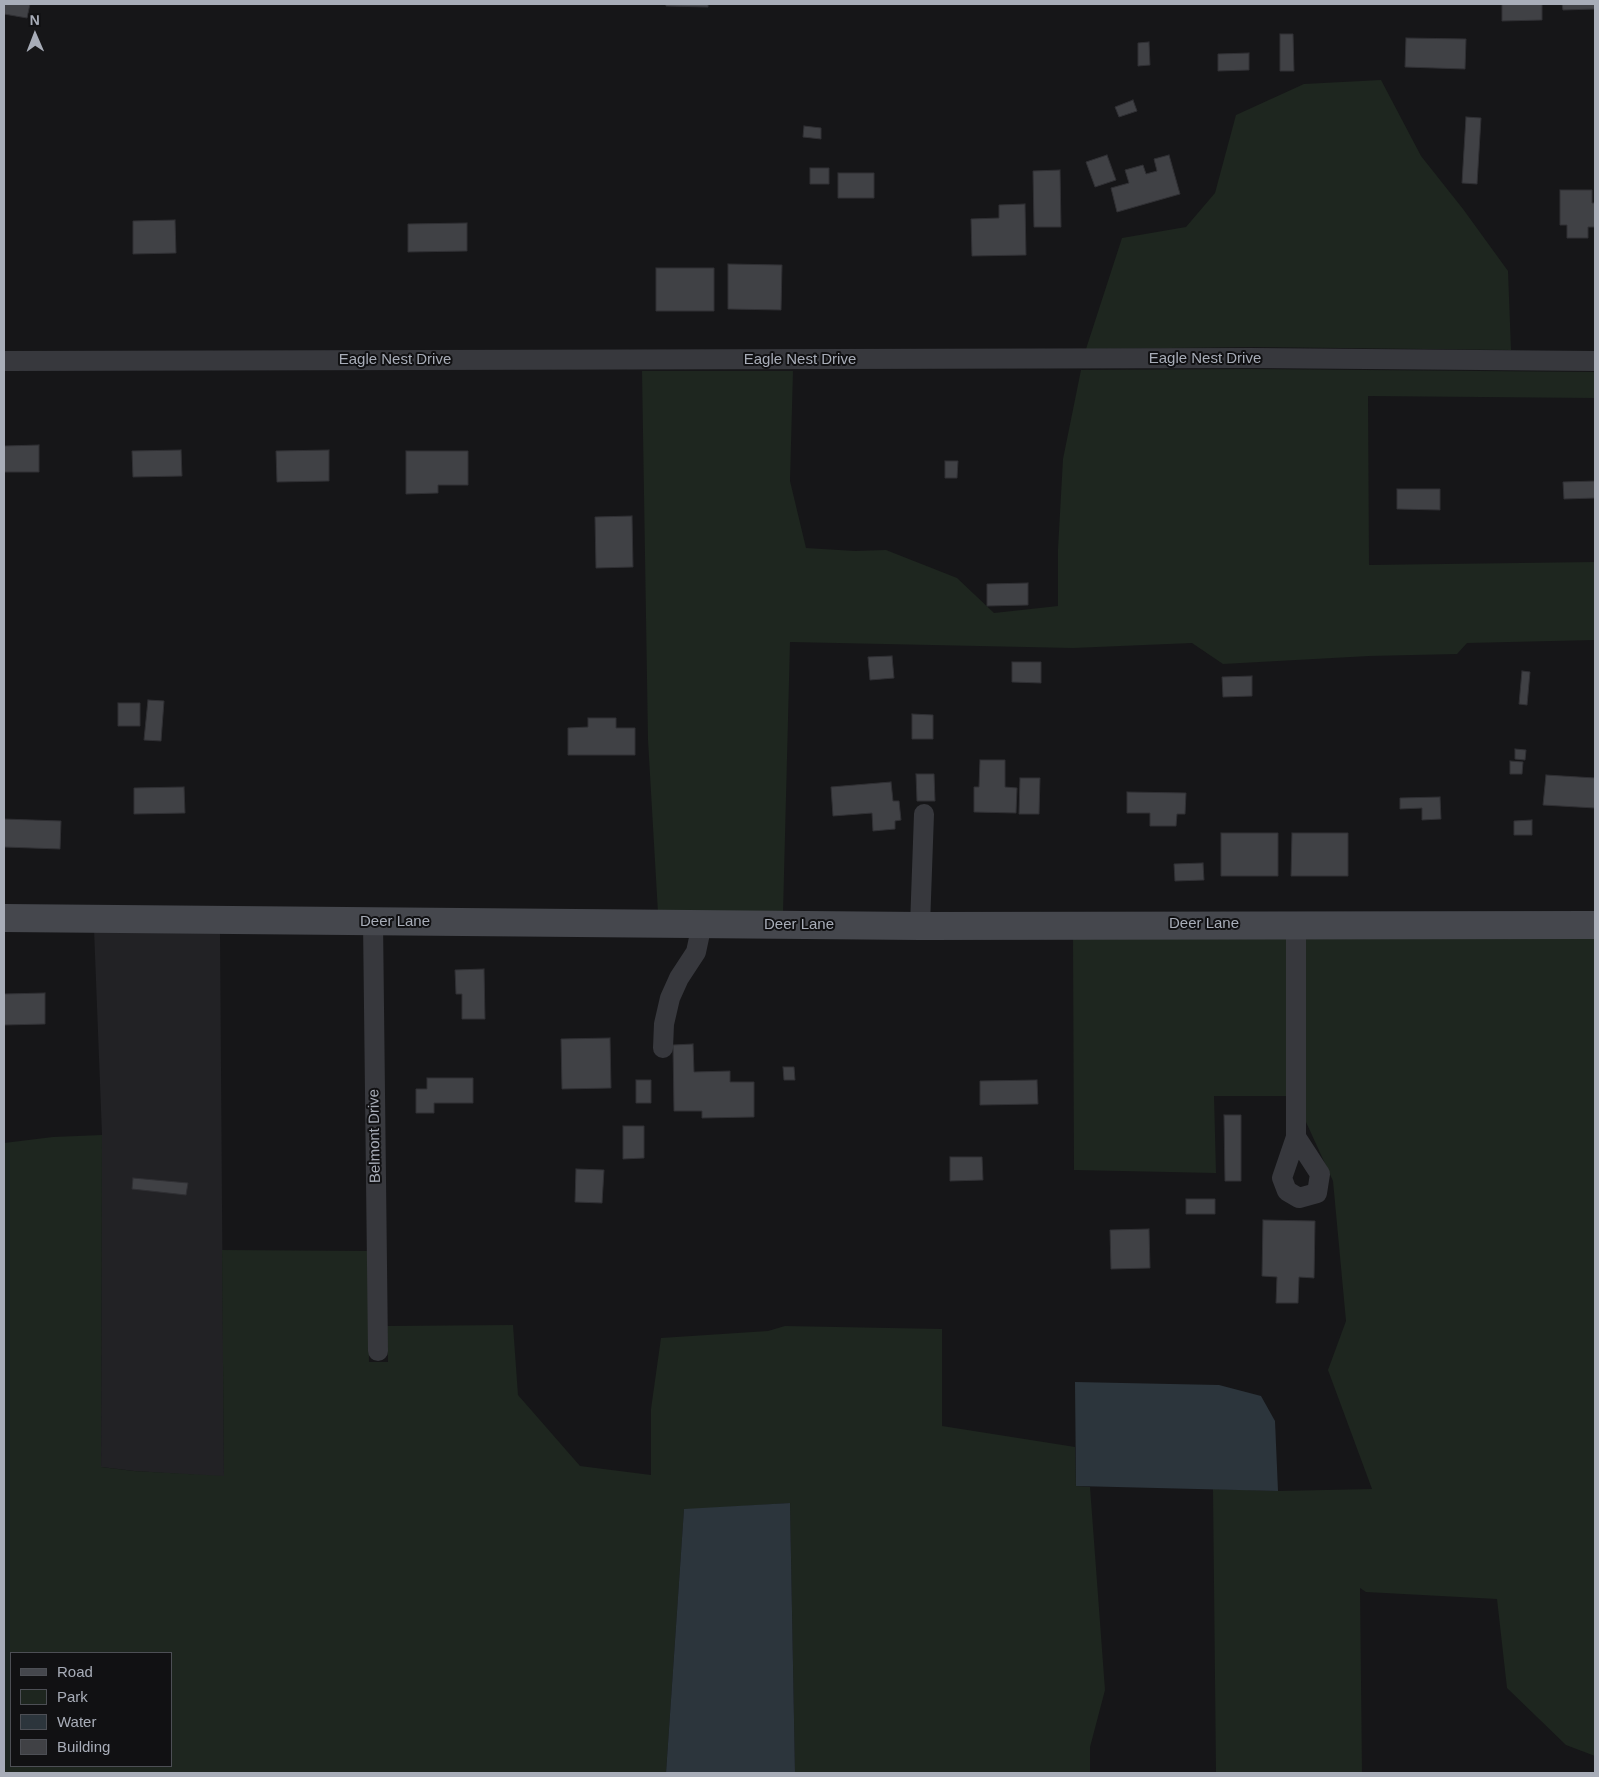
<!DOCTYPE html>
<style>
body{margin:0}
#map{position:relative;width:1599px;height:1777px;overflow:hidden;background:#161618;font-family:Helvetica,sans-serif}
canvas{display:block}
.frame{position:absolute;inset:0;border:5px solid #a8adb8;pointer-events:none}
.legend{position:absolute;left:10px;top:1652px;width:162px;height:115px;box-sizing:border-box;background:#111113;border:1px solid #4d4f55;margin:0;padding:6px 9px;list-style:none;font-size:15px;color:#a8adb8}
.legend li{display:flex;align-items:center;gap:10px;height:25px}
.legend b{width:25px;border:1px solid #4d4f55}
.north{position:absolute;left:10px;top:10px;width:50px;height:50px;-webkit-text-stroke:4px #111113;paint-order:stroke;rotate:359deg;font-size:14px;font-weight:700;line-height:20px;text-align:center;color:#a8adb8}
.north::after{content:'';display:block;margin:auto;width:18px;height:22px;background:#a8adb8;clip-path:polygon(50% 0,100% 100%,50% 72%,0 100%)}
</style>
<div id="map">
<canvas width="1599" height="1777"></canvas>
<div class="frame"></div>
<ul class="legend">
<li><b style="height:6px;background:#45474d"></b>Road</li>
<li><b style="height:14px;background:#1e261f"></b>Park</li>
<li><b style="height:14px;background:#2c353c"></b>Water</li>
<li><b style="height:14px;background:#404145"></b>Building</li>
</ul>
<div class="north">N</div>
</div>
<script>
const c = document.querySelector('canvas').getContext('2d');
c.lineJoin = 'round';
function fill(path, color) { c.fillStyle = color; c.fill(path, 'evenodd'); }
const poly = rows => new Path2D(rows.map(r => 'M' + r).join(''));
function trace(path, color, width, dash) { c.strokeStyle = color; c.lineWidth = width; c.lineCap = dash ? 'butt' : 'round'; c.setLineDash(dash || []); c.stroke(path); }
function write(font, color, halo, rows, align = 'center') {
  c.font = font + ' Helvetica,sans-serif'; c.lineWidth = 4; c.setLineDash([]); c.textBaseline = 'middle'; c.strokeStyle = halo; c.fillStyle = color; for (const [text, x, y, turn = 0] of rows) {
    c.save(); c.translate(x, y); c.rotate((+turn || 0) * Math.PI / 180); c.textAlign = isNaN(turn) ? turn : align; if (halo) c.strokeText(text, 0, 0); c.fillText(text, 0, 0); c.restore();
  }
}
fill(poly([
 [94,929,220,931,224,1477,134,1471,101,1467,102,1135]
]), '#222225');
fill(poly([
 [1381,80,1421,156,1463,209,1508,271,1511,350,1252,347,1086,349,1122,238,1186,227,1215,193,1236,115,1304,84],
 [1252,369,1595,372,1595,398,1368,396,1369,565,1595,562,1595,640,1467,643,1457,654,1369,656,1223,664,1192,643,1073,648,790,642,783,913,658,913,648,740,642,371,793,371,790,481,806,548,855,551,886,550,957,578,994,613,1058,606,1058,549,1063,459,1081,370],
 [1286,935,1286,1096,1214,1096,1216,1173,1074,1170,1073,936],
 [1305,935,1595,936,1595,1756,1566,1745,1507,1688,1497,1599,1366,1592,1360,1588,1362,1773,1216,1773,1213,1489,1278,1491,1372,1489,1328,1370,1346,1321,1333,1181,1306,1122],
 [102,1135,101,1467,134,1471,224,1476,222,1250,368,1251,369,1362,388,1362,387,1326,513,1325,518,1395,580,1466,651,1475,651,1409,661,1338,768,1331,785,1326,942,1329,942,1426,1075,1447,1076,1486,1090,1487,1105,1690,1090,1747,1090,1773,795,1773,790,1503,684,1510,666,1773,4,1773,4,1143,53,1137],
 [11,1653,171,1653,171,1766,11,1766]
]), '#1e261f');
fill(poly([
 [1075,1382,1219,1385,1261,1396,1275,1421,1278,1491,1076,1486],
 [790,1503,795,1773,666,1773,684,1509]
]), '#2c353c');
const building = poly([
 [4,4,30,4,27,18,4,14,4,4],
 [666,4,708,4,708,7,666,6,666,4],
 [1502,4,1542,4,1542,20,1502,21,1502,4],
 [1562,4,1595,4,1595,9,1563,10,1562,4],
 [1280,34,1293,34,1294,71,1280,71,1280,34],
 [1406,38,1466,39,1465,69,1405,67,1406,38],
 [1149,42,1150,65,1138,66,1138,43,1149,42],
 [1249,53,1249,70,1218,71,1218,54,1249,53],
 [1133,100,1137,111,1119,117,1115,107,1133,100],
 [1466,117,1481,118,1477,184,1462,183,1466,117],
 [804,126,821,128,821,139,803,137,804,126],
 [1107,155,1116,180,1095,187,1086,162,1107,155],
 [1169,155,1180,194,1117,212,1111,188,1129,183,1125,170,1143,165,1146,174,1157,171,1154,159,1169,155],
 [810,168,829,168,829,184,810,184,810,168],
 [1060,170,1061,227,1034,227,1033,171,1060,170],
 [838,173,874,173,874,198,838,198,838,173],
 [1560,190,1592,190,1592,203,1595,203,1595,227,1588,227,1588,238,1567,238,1567,225,1560,225,1560,190],
 [1025,204,1026,255,972,256,971,219,999,218,999,205,1025,204],
 [175,220,176,253,133,254,133,221,175,220],
 [467,223,467,251,408,252,408,224,467,223],
 [728,264,782,265,781,310,728,309,728,264],
 [656,268,714,268,714,311,656,311,656,268],
 [39,445,39,472,4,472,4,446,39,445],
 [181,450,182,476,133,477,132,451,181,450],
 [329,450,329,481,277,482,276,451,329,450],
 [406,451,468,451,468,485,438,485,438,493,406,494,406,451],
 [945,461,958,461,957,478,945,478,945,461],
 [1595,481,1595,498,1564,499,1563,482,1595,481],
 [1397,489,1440,489,1440,510,1397,509,1397,489],
 [632,516,633,567,596,568,595,517,632,516],
 [1028,583,1028,605,987,606,987,584,1028,583],
 [892,656,894,678,870,680,868,657,892,656],
 [1012,662,1041,662,1041,683,1012,682,1012,662],
 [1522,671,1530,672,1527,705,1519,704,1522,671],
 [1252,676,1252,696,1223,697,1222,677,1252,676],
 [148,700,164,701,161,741,144,740,148,700],
 [118,703,140,703,140,726,118,726,118,703],
 [912,714,933,715,933,739,912,739,912,714],
 [588,718,616,718,616,728,635,728,635,755,568,755,568,728,588,727,588,718],
 [1515,749,1526,750,1525,760,1515,759,1515,749],
 [980,760,1005,760,1005,787,1017,788,1016,813,974,812,974,787,979,787,980,760],
 [1510,761,1523,762,1522,774,1510,774,1510,761],
 [916,774,934,774,935,801,917,801,916,774],
 [1546,775,1595,778,1595,808,1543,805,1546,775],
 [1020,778,1040,778,1039,814,1019,814,1020,778],
 [891,782,893,801,899,801,901,820,895,821,895,829,873,831,872,813,833,816,831,787,891,782],
 [184,787,185,813,134,814,134,788,184,787],
 [1127,792,1186,793,1185,814,1177,814,1176,826,1150,826,1150,813,1127,813,1127,792],
 [1440,797,1441,819,1422,820,1422,808,1400,809,1400,798,1440,797],
 [4,819,61,821,60,849,4,847,4,819],
 [1532,820,1532,835,1514,835,1514,821,1532,820],
 [1221,833,1278,833,1278,876,1221,876,1221,833],
 [1292,833,1348,833,1348,876,1291,876,1292,833],
 [1203,863,1204,880,1175,881,1174,864,1203,863],
 [484,969,485,1019,462,1019,462,994,456,994,455,970,484,969],
 [45,993,45,1024,4,1025,4,994,45,993],
 [610,1038,611,1088,562,1089,561,1039,610,1038],
 [693,1044,694,1072,730,1071,730,1082,754,1082,754,1117,702,1118,702,1111,674,1111,673,1045,693,1044],
 [783,1067,794,1067,795,1080,784,1080,783,1067],
 [427,1078,473,1078,473,1103,434,1103,434,1113,416,1113,416,1089,427,1089,427,1078],
 [636,1080,651,1080,651,1103,636,1103,636,1080],
 [1037,1080,1038,1104,980,1105,980,1081,1037,1080],
 [1224,1115,1241,1115,1241,1181,1225,1181,1224,1115],
 [623,1126,644,1126,644,1158,623,1159,623,1126],
 [950,1157,982,1157,983,1180,950,1181,950,1157],
 [576,1169,604,1170,602,1203,575,1202,576,1169],
 [133,1178,188,1183,186,1195,132,1189,133,1178],
 [1186,1199,1215,1199,1215,1214,1186,1214,1186,1199],
 [1263,1220,1315,1221,1314,1278,1299,1277,1298,1303,1276,1303,1277,1277,1262,1276,1263,1220],
 [1149,1229,1150,1268,1111,1269,1110,1230,1149,1229]
]);
fill(building, '#404145');
trace(building, '#303034', 1);
trace(poly([
 [4,361,1252,358,1595,361],
 [373,921,378,1351],
 [920,926,924,814],
 [663,1048,664,1024,670,998,679,978,696,952,702,924],
 [1296,1137,1320,1174,1317,1193,1299,1198,1287,1191,1282,1178,1296,1137,1296,924]
]), '#37383d', 20);
trace(poly([
 [4,918,920,926,1595,925]
]), '#45474d', 28);
write('15px', '#a8adb8', '#111113', [
 ["Eagle Nest Drive",1205,359],
 ["Eagle Nest Drive",395,360],
 ["Eagle Nest Drive",800,360],
 ["Deer Lane",395,922],
 ["Deer Lane",1204,924],
 ["Deer Lane",799,925],
 ["Belmont Drive",375,1136,-91]
]);
</script>
